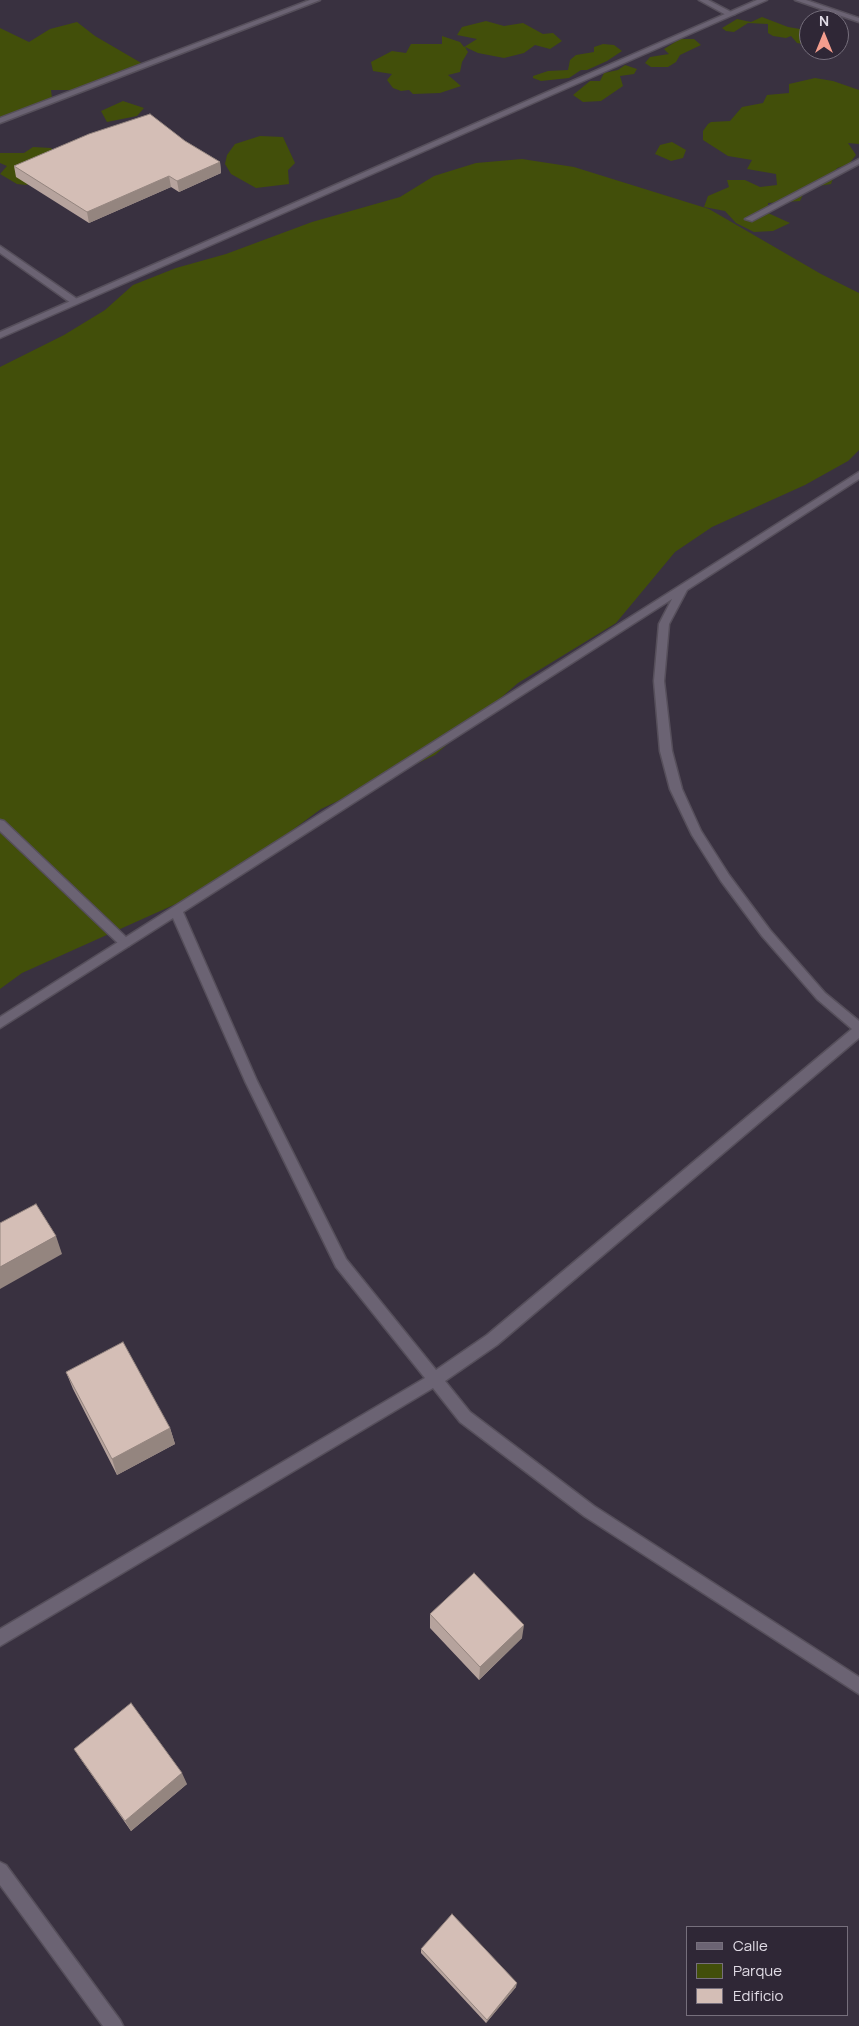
<!DOCTYPE html>
<style>
body{margin:0}
#map{position:relative;width:859px;height:2026px;overflow:hidden;background:#393140;font-family:Manrope,sans-serif}
canvas{display:block}
.legend{position:absolute;left:686px;top:1926px;width:162px;height:90px;box-sizing:border-box;background:#2f2736;border:1px solid #766f7c;margin:0;padding:6px 9px;list-style:none;font-size:15px;color:#e0dbe5}
.legend li{display:flex;align-items:center;gap:10px;height:25px}
.legend b{width:25px;border:1px solid #766f7c}
.north{position:absolute;left:799px;top:10px;width:50px;height:50px;box-sizing:border-box;background:#2f2736;border:1px solid #766f7c;border-radius:50%;rotate:0deg;font-size:14px;font-weight:700;line-height:20px;text-align:center;color:#e0dbe5}
.north::after{content:'';display:block;margin:auto;width:18px;height:22px;background:#f49d8d;clip-path:polygon(50% 0,100% 100%,50% 72%,0 100%)}
</style>
<div id="map">
<canvas width="859" height="2026"></canvas>
<ul class="legend">
<li><b style="height:6px;background:#6b6373"></b>Calle</li>
<li><b style="height:14px;background:#424f0a"></b>Parque</li>
<li><b style="height:14px;background:#d4beb6"></b>Edificio</li>
</ul>
<div class="north">N</div>
</div>
<script>
const c = document.querySelector('canvas').getContext('2d');
c.lineJoin = 'round';
function fill(path, color) { c.fillStyle = color; c.fill(path, 'evenodd'); }
const poly = rows => new Path2D(rows.map(r => 'M' + r).join(''));
function trace(path, color, width, dash) { c.strokeStyle = color; c.lineWidth = width; c.lineCap = dash ? 'butt' : 'round'; c.setLineDash(dash || []); c.stroke(path); }
fill(poly([
 [762,17,788,27,800,29,802,34,809,35,809,45,797,43,791,36,786,38,773,36,768,33,768,24,748,23,734,32,726,31,722,28,737,19,751,22],
 [486,21,504,26,523,23,543,34,553,33,562,41,550,49,535,45,524,53,504,58,478,53,465,47,468,52,462,62,460,72,448,75,461,86,440,93,413,94,409,90,401,91,393,88,387,80,392,74,373,71,371,62,392,51,406,53,411,44,442,44,442,36,460,42,464,47,477,39,457,35,462,27],
 [77,22,95,36,143,64,136,71,99,85,73,90,51,90,52,98,0,122,0,28,29,42,50,29],
 [680,39,694,39,701,45,680,55,676,62,668,67,651,67,645,63,650,57,669,54,664,49],
 [603,44,614,45,622,51,607,61,587,70,581,70,569,78,541,81,533,78,533,76,548,71,568,70,570,60,576,55,594,52,594,47],
 [625,65,637,69,634,74,620,76,623,86,601,101,583,102,573,95,590,81,600,81,604,73,618,70],
 [815,78,833,81,859,90,859,144,848,143,856,155,848,165,837,168,831,184,806,188,800,201,768,203,768,213,790,223,773,231,754,232,736,223,725,211,704,207,708,196,729,187,727,180,745,180,760,187,777,185,776,174,747,169,752,160,728,156,703,140,703,131,708,124,711,122,730,121,742,107,763,103,767,95,789,93,789,84],
 [123,101,144,108,137,116,107,122,101,111],
 [260,136,283,137,295,163,288,170,289,184,256,188,231,174,225,164,227,155,235,144],
 [672,142,686,150,683,158,671,161,655,154,660,145],
 [33,147,51,148,58,154,38,180,26,185,17,184,0,174,7,166,0,163,0,153,24,153],
 [522,159,574,167,709,209,821,274,859,293,859,450,848,461,805,485,712,527,675,552,616,623,518,683,435,755,321,809,216,886,22,973,0,989,0,367,64,335,105,310,133,285,176,268,226,254,312,222,400,197,434,176,476,163]
]), '#424f0a');
const service = poly([
 [699,0,708,0,735,14,728,16,699,0],
 [0,246,77,299,77,303,71,303,0,253,0,246],
 [0,820,4,821,129,940,131,943,129,946,121,946,0,831,0,820]
]);
const minor = poly([
 [310,0,320,0,0,123,0,118,310,0],
 [757,0,767,0,0,338,0,332,757,0],
 [795,0,806,0,859,18,859,22,795,0],
 [859,159,859,164,752,221,745,219,859,159],
 [859,472,859,479,687,590,669,624,664,681,672,751,682,789,701,831,729,875,770,930,825,993,859,1021,859,1038,497,1345,445,1381,470,1412,594,1506,859,1677,859,1694,584,1516,460,1422,433,1388,0,1646,0,1629,425,1378,336,1267,245,1081,173,918,0,1028,0,1017,859,472],
 [672,599,659,624,654,681,660,751,670,789,692,835,721,881,762,936,817,999,852,1029,487,1335,436,1370,346,1259,257,1081,183,912,672,599],
 [0,1862,6,1865,120,2020,123,2026,103,2026,0,1885,0,1862]
]);
trace(service, '#564f5b', 3);
trace(minor, '#564f5b', 3);
fill(service, '#6b6373');
fill(minor, '#6b6373');
fill(poly([
 [185,141,220,162,221,173,179,192,171,187,89,223,16,177,14,166],
 [66,1372,170,1428,175,1444,117,1475,73,1389],
 [430,1614,522,1638,479,1680,430,1628],
 [74,1749,187,1784,131,1831,82,1761],
 [421,1949,516,1987,486,2023,421,1953]
]), '#b6a39d');
fill(poly([
 [220,162,221,173,179,192,177,181],
 [169,176,171,187,89,223,87,212],
 [56,1236,62,1254,0,1289,0,1267],
 [170,1428,175,1444,117,1475,112,1459],
 [524,1625,522,1638,479,1680,480,1667],
 [182,1773,187,1784,131,1831,125,1821],
 [517,1983,516,1987,486,2023,487,2020]
]), '#94857f');
const building = poly([
 [150,114,185,141,220,162,177,181,169,176,87,212,14,166,89,134,150,114],
 [36,1204,56,1236,0,1267,0,1223,36,1204],
 [123,1342,170,1428,112,1459,66,1372,123,1342],
 [474,1573,524,1625,480,1667,430,1614,474,1573],
 [131,1703,182,1773,125,1821,74,1749,131,1703],
 [452,1914,517,1983,487,2020,421,1949,452,1914]
]);
fill(building, '#d4beb6');
trace(building, '#94857f', 1);
</script>
